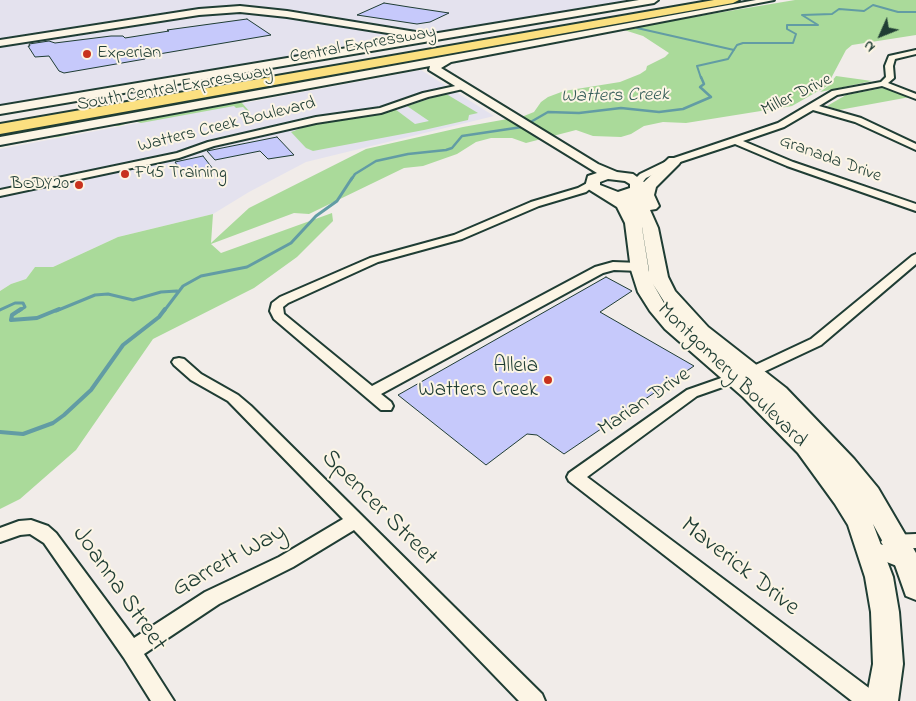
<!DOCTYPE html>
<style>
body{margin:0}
#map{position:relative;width:916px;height:701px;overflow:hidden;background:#f1ece9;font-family:"Indie Flower",sans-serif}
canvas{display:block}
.north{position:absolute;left:856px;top:10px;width:50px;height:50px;-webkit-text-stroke:4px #fcf5e5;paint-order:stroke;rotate:226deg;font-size:14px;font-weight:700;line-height:20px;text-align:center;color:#1f3d34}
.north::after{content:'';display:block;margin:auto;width:18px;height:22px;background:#1f3d34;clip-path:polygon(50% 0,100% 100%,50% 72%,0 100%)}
</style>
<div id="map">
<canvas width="916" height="701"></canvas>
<div class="north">N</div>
</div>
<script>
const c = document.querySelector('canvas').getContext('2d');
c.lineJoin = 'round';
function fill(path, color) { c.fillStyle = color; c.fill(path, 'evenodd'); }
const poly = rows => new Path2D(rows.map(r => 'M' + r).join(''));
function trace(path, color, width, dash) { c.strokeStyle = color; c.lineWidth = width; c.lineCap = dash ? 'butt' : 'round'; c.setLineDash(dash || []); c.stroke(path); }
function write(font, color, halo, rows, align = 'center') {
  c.font = font + ' "Indie Flower",sans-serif'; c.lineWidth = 4; c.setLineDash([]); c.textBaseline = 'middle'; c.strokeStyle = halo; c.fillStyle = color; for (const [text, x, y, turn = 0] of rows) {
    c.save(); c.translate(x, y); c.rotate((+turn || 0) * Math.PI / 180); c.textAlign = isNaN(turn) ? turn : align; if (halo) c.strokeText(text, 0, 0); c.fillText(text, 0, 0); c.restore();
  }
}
fill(poly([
 [0,0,638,0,0,108],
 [421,70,494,116,306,162,249,192,213,214,118,237,53,267,35,267,26,279,11,284,0,291,0,149]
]), '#e4e2ee');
fill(poly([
 [795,0,916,0,916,35,852,45,846,50,827,86,792,106,686,123,663,122,644,126,631,134,621,137,593,136,576,130,526,143,512,138,491,138,476,142,457,154,423,166,404,168,309,214,294,213,211,244,221,253,332,213,333,221,297,257,254,288,153,339,76,450,20,499,0,509,0,291,11,284,26,279,35,267,53,267,118,237,213,214,211,243,249,208,366,149,463,127,524,116,534,112,541,102,548,97,564,91,620,82,640,74,646,70,647,66,665,57,669,53,643,36,621,29],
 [836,76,872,81,820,92,828,86],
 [883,88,910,97,839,110,827,106,846,95],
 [441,95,448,95,478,113,469,115,468,120,424,130,313,151,306,148,291,132,318,122,395,109,415,124,429,121,407,106],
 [236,102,242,103,249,111,242,114,241,112,247,111,243,107,236,108,234,106,141,123,134,121,119,126,106,126,58,137,40,138,0,147,0,143]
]), '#aada9a');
trace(poly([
 [637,28,734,50],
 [701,78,697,66,728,59,737,45,743,43,793,43,796,34,787,29,787,25,818,25,802,15,832,14,839,9,864,11,873,5,898,12,916,12]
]), '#629ca4', 2);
trace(poly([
 [351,180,355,174,376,161,408,154,446,150,452,148,462,136,522,127,548,112,579,113,621,108,659,112,683,109,711,97,700,87,704,84,701,77]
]), '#629ca4', 2.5);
trace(poly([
 [0,310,15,303,23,303,25,307,19,311],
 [56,311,95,295,108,294,133,300,161,292,177,291],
 [164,311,183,286,201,276,247,267,291,243,316,216,337,201,352,178]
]), '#629ca4', 3);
trace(poly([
 [21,309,12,315,11,320,37,318,59,309],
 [0,432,23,434,53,423,64,415,91,390,123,345,159,317,165,309]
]), '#629ca4', 4);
const building = poly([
 [384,3,409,7,449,13,430,22,417,24,357,15,384,3],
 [247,19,271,35,159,54,151,48,145,59,64,73,59,71,49,56,35,57,28,46,30,46,29,44,49,41,55,43,111,36,123,36,125,38,169,31,167,30,247,19],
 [277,137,294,155,268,159,260,151,215,160,207,151,277,137],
 [203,156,213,169,184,175,175,162,203,156],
 [606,277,632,291,600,312,694,366,564,454,537,435,527,434,486,465,398,395,606,277]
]);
fill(building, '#c6c9fb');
trace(building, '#1f3d34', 1);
const street = poly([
 [916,50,916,54,895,59,893,66,894,78,888,83,916,94,916,99,882,86,837,95,819,106,861,118,916,144,916,150,855,122,813,110,784,127,743,141,793,162,916,204,916,211,787,166,735,144,677,163,646,178,641,184,632,182,640,174,671,159,778,123,832,91,881,82,886,77,885,66,889,56,916,50],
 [460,85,463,85,463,89,428,97,381,113,316,123,214,146,179,158,0,196,0,190,177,153,208,142,316,117,380,108,423,93,460,85],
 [591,181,596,184,586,192,539,206,462,239,378,262,288,303,283,307,284,314,372,386,595,267,613,262,640,263,646,267,640,271,614,270,603,273,381,394,391,402,393,406,391,410,381,410,274,319,270,311,272,303,280,297,370,258,454,235,531,202,578,188,591,181],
 [916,254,916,264,821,345,757,375,697,396,587,477,877,694,880,701,852,701,569,481,567,477,569,473,687,390,747,369,811,339,912,256,916,254],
 [179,358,184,359,201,374,238,395,251,406,542,694,545,701,519,701,354,530,293,567,219,604,144,654,174,701,151,701,124,658,44,543,30,534,20,535,0,542,0,528,19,521,31,520,48,526,56,533,134,638,205,592,279,557,343,519,228,401,191,380,174,365,172,362,174,359,179,358],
 [916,534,916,548,894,549,908,554,916,554,916,570,907,570,864,553,861,548,864,543,870,541,883,545,881,542,884,537,890,535,916,534]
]);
const secondary = poly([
 [639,0,658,0,654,3,0,114,0,106,413,37,287,17,240,12,199,15,0,46,0,40,199,9,240,6,287,11,416,32,419,33,420,36,639,0],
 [756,0,774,0,451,62,441,68,598,164,617,172,633,174,644,182,669,158,679,158,681,161,679,164,656,187,654,195,659,206,656,209,650,210,658,228,668,277,675,291,708,327,786,388,854,459,878,488,916,553,916,600,906,596,894,562,873,524,893,577,899,612,903,664,898,701,866,701,873,664,871,612,865,577,848,525,835,504,798,453,743,397,665,329,650,311,638,292,631,270,625,223,617,207,585,187,588,176,597,173,429,70,430,66,0,145,0,137,756,0],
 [608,179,625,181,630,184,630,188,618,192,600,185,600,182,608,179],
 [642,227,642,228,649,272,649,270,642,227],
 [653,284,670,311,687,327,679,321,664,303,653,284]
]);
const highway = poly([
 [714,0,739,0,733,3,0,134,0,124,714,0]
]);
trace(street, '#1f3d34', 4);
trace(secondary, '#1f3d34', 4);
trace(highway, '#1f3d34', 4);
fill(street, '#fcf5e5');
fill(secondary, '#fcf5e5');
fill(highway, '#fbe080');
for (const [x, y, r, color] of [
 [87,54,5,"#c8321e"],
 [125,174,5,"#c8321e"],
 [79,185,5,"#c8321e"],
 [548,380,5,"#c8321e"]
]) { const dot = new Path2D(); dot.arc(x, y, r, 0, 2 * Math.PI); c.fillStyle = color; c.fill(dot); trace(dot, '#fcf5e5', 2); }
write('18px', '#1f3d34', '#fcf5e5', [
 ["Central Expressway",363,46,-10],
 ["South Central Expressway",175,89,-10],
 ["Miller Drive",797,96,-26],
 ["Watters Creek Boulevard",227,126,-14],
 ["Granada Drive",830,160,20]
]);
write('18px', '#1f3d34', '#fcf5e5', [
 ["Experian",97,54],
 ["F45 Training",135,174],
 ["BODY20",69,185,"right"]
], 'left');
write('italic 19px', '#355d59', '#fcf5e5', [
 ["Watters Creek",615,97,-1]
]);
write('21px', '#1f3d34', '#fcf5e5', [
 ["Alleia",538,368],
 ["Watters Creek",538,392]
], 'right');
write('21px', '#1f3d34', '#fcf5e5', [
 ["Montgomery Boulevard",731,376,44],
 ["Marian Drive",645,403,-34]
]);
write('25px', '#1f3d34', '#fcf5e5', [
 ["Spencer Street",378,509,45],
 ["Garrett Way",230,562,-29],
 ["Maverick Drive",739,568,38],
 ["Joanna Street",118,590,55]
]);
</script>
